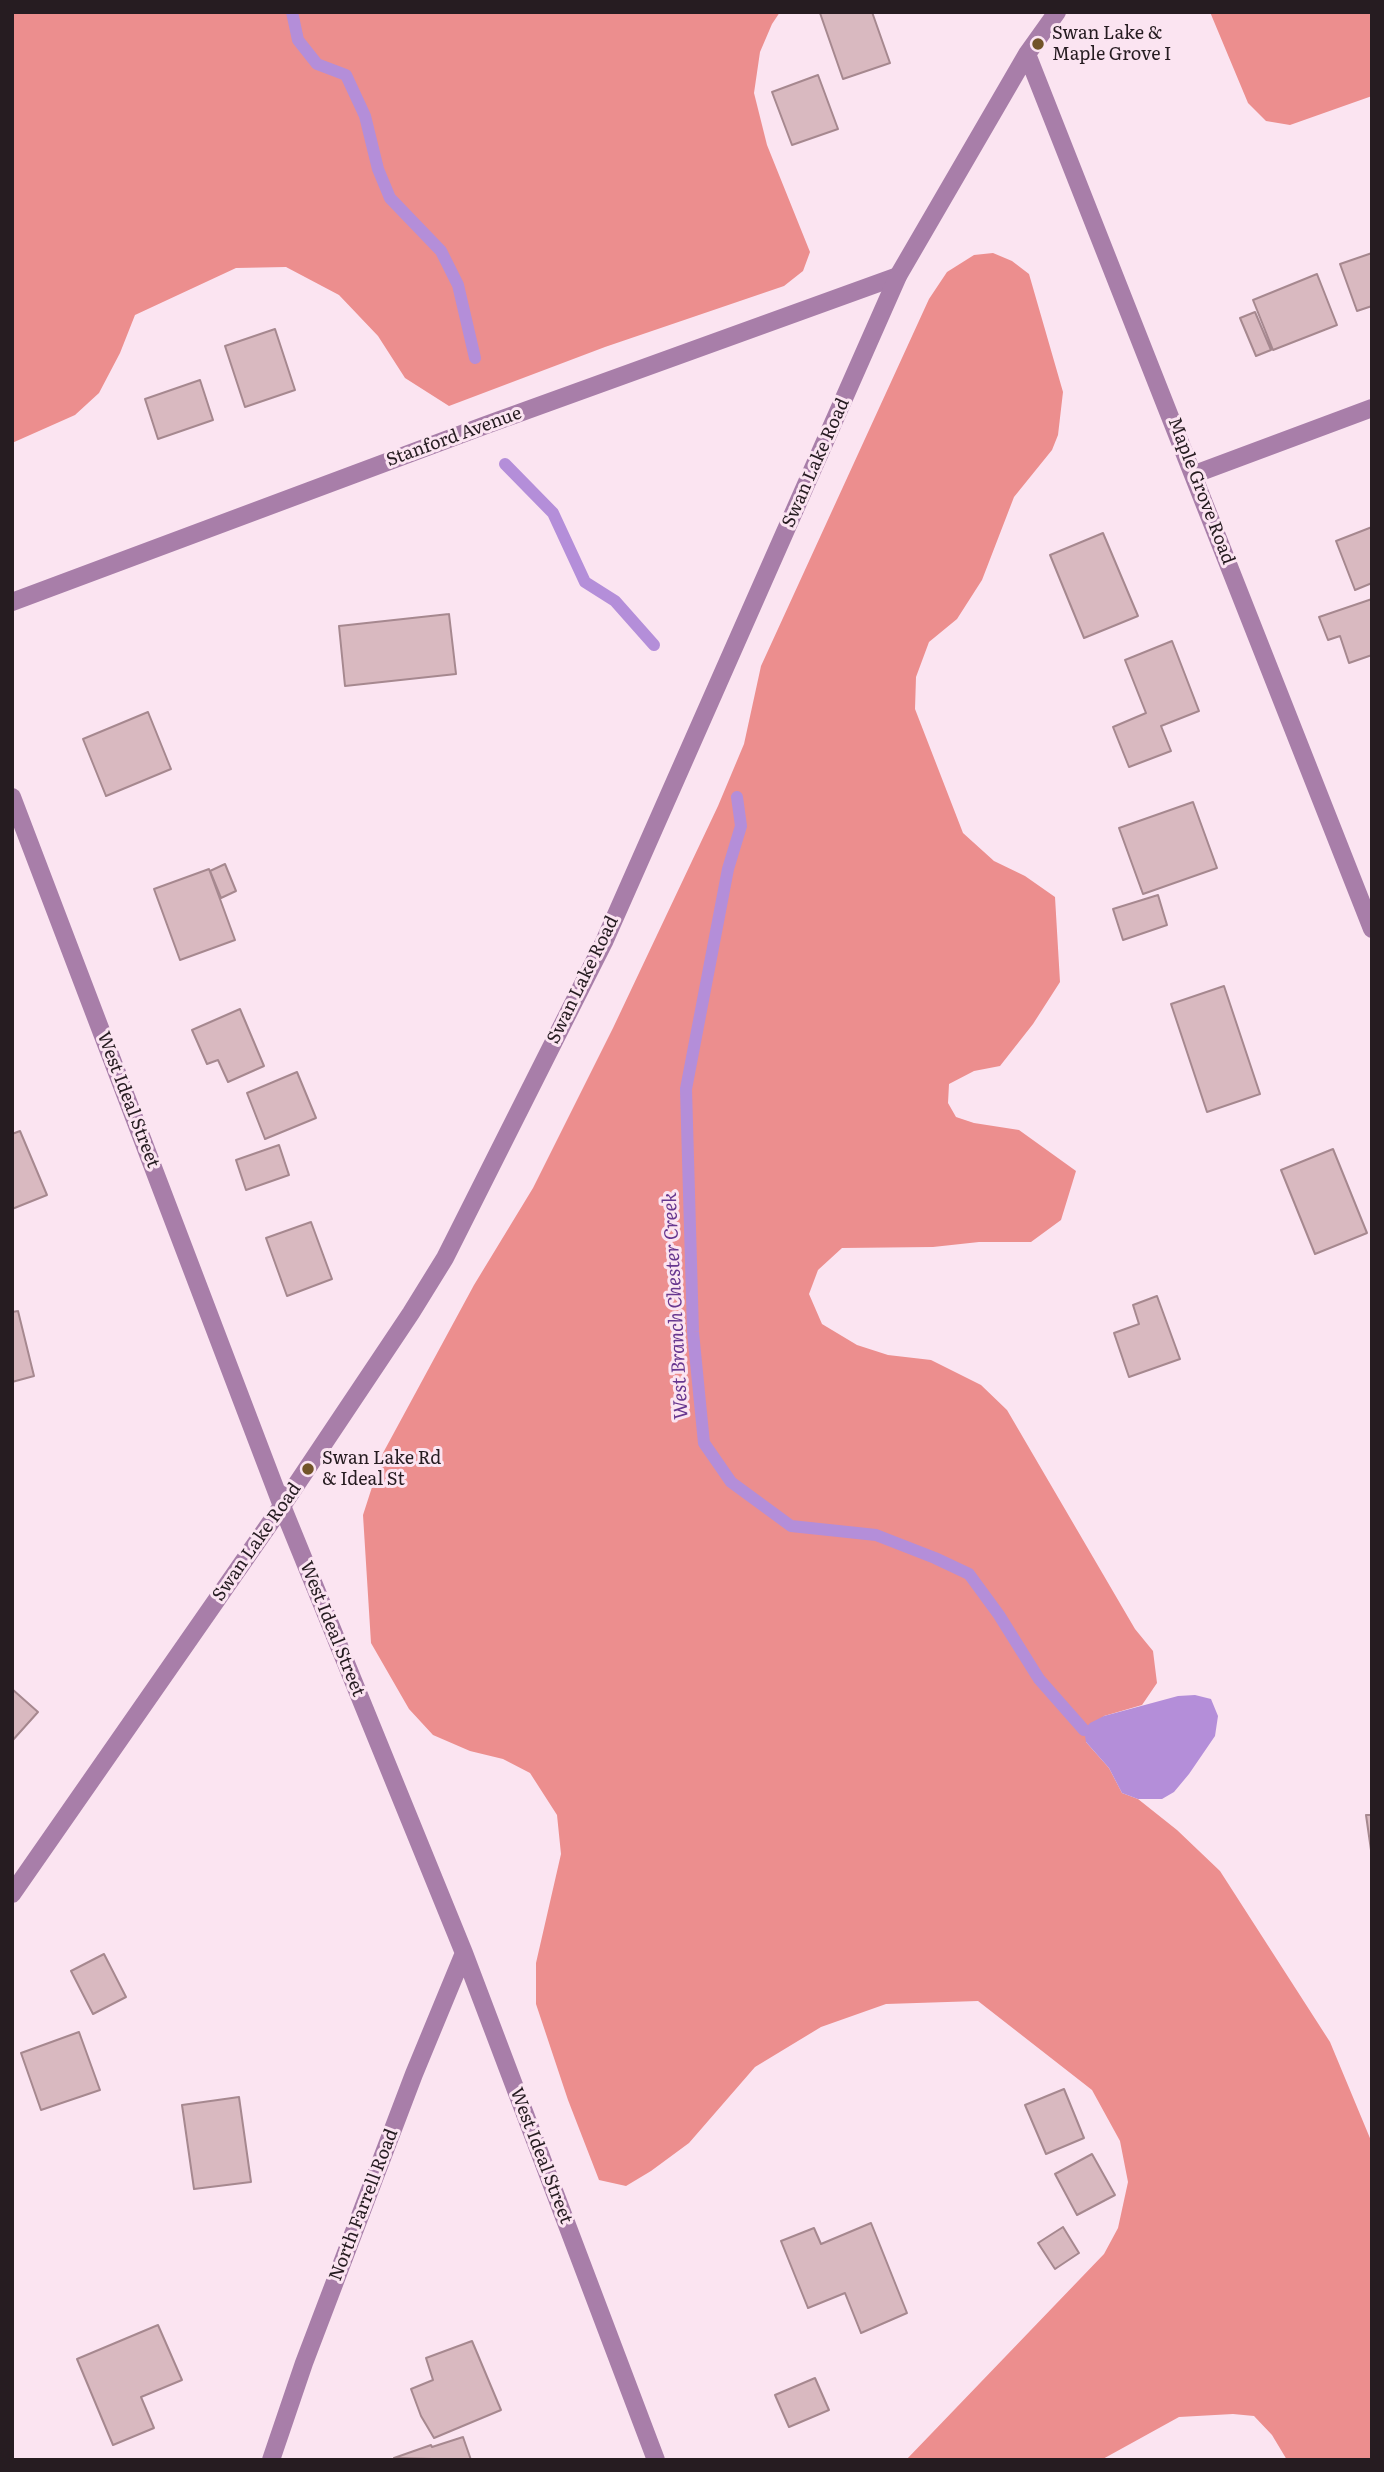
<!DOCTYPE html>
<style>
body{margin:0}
#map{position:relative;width:1384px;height:2472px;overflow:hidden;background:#fbe4f1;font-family:Literata,serif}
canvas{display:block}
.frame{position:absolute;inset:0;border:14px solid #261c21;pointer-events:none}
</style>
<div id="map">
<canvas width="1384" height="2472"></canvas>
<div class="frame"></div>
</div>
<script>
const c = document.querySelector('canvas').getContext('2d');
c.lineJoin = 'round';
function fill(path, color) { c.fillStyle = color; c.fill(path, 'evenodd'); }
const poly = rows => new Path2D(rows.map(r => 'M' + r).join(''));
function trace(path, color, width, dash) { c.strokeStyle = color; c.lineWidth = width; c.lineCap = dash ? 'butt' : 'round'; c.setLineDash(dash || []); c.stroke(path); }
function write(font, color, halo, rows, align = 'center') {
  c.font = font + ' Literata,serif'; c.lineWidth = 6; c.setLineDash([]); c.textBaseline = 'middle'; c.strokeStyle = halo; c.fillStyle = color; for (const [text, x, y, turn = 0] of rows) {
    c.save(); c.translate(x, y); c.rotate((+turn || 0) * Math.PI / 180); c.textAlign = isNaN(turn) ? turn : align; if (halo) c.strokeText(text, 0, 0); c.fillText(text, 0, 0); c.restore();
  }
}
fill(poly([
 [12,12,780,12,772,24,760,52,754,93,767,145,810,252,803,271,784,286,605,347,449,406,405,378,378,336,339,295,286,267,236,268,135,315,120,353,99,393,75,415,12,443],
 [1210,12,1372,12,1372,96,1290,125,1266,121,1248,103],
 [993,253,1012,261,1029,274,1063,392,1058,435,1052,450,1014,497,982,580,957,619,929,642,916,677,915,709,963,833,994,861,1025,876,1055,897,1060,982,1033,1024,1000,1066,974,1071,949,1084,948,1103,956,1117,974,1123,1019,1130,1076,1171,1061,1220,1031,1242,979,1242,933,1247,842,1248,818,1270,809,1294,822,1324,857,1345,888,1355,931,1360,981,1385,1007,1410,1135,1629,1153,1651,1157,1683,1142,1705,1104,1716,1086,1742,1109,1768,1122,1793,1138,1799,1177,1830,1220,1871,1330,2042,1372,2143,1372,2460,1287,2460,1272,2435,1254,2416,1233,2414,1179,2417,1101,2460,906,2460,1104,2254,1118,2228,1128,2182,1120,2141,1092,2090,978,2001,886,2004,821,2027,755,2067,689,2143,651,2171,626,2186,599,2180,568,2100,536,2004,536,1963,561,1854,557,1815,530,1773,503,1759,470,1751,433,1735,409,1709,371,1643,363,1515,383,1453,474,1285,533,1188,613,1028,718,806,744,744,761,666,929,299,947,272,974,255]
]), '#ec8e8e');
fill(poly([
 [1195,1695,1211,1699,1218,1716,1215,1736,1189,1774,1174,1792,1162,1799,1138,1799,1122,1793,1109,1768,1086,1742,1084,1730,1090,1723,1104,1716,1178,1696]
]), '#b48ed9');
trace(poly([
 [292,12,298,40,317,64,346,75,365,116,378,169,390,198,441,251,458,285,475,358],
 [505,464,553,513,585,582,615,601,654,645],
 [737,797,741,826,728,869,686,1089,693,1332,704,1443,731,1482,791,1526,876,1535,935,1558,969,1574,999,1615,1039,1679,1084,1730]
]), '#b48ed9', 12);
const building = poly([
 [872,12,890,63,843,79,820,13,872,12],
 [818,75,838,129,792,145,772,92,818,75],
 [1372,253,1372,306,1357,311,1340,264,1372,253],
 [1317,274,1337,325,1273,350,1253,300,1317,274],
 [1255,312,1271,350,1256,356,1240,318,1255,312],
 [275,329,295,390,245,407,225,346,275,329],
 [200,380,213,420,158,439,145,399,200,380],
 [1372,527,1372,583,1355,590,1336,541,1372,527],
 [1103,533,1138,616,1084,638,1050,555,1103,533],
 [1372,599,1372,655,1349,663,1340,636,1328,640,1319,617,1372,599],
 [449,614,456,674,345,686,339,626,449,614],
 [1172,641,1199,711,1161,726,1171,751,1129,767,1113,727,1146,713,1125,660,1172,641],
 [148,712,171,769,106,796,83,739,148,712],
 [1193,802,1217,868,1143,894,1119,828,1193,802],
 [225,864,236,891,221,898,210,871,225,864],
 [209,869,235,940,180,960,154,889,209,869],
 [1158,895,1167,925,1123,940,1113,909,1158,895],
 [1224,986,1260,1094,1207,1112,1171,1004,1224,986],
 [240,1009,264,1066,228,1082,218,1060,207,1064,192,1030,240,1009],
 [297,1072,316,1118,265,1139,247,1093,297,1072],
 [20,1131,47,1195,12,1209,12,1134,20,1131],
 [279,1145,289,1175,246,1190,236,1160,279,1145],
 [1333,1149,1367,1233,1315,1254,1281,1170,1333,1149],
 [311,1222,332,1279,287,1296,266,1238,311,1222],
 [1157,1296,1180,1359,1129,1377,1114,1333,1139,1324,1133,1305,1157,1296],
 [18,1311,34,1376,12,1382,12,1312,18,1311],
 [12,1689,38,1712,12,1741,12,1689],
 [1366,1815,1372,1815,1372,1857,1366,1815],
 [104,1954,126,1997,93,2014,71,1971,104,1954],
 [79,2032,100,2090,41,2110,21,2053,79,2032],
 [1064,2089,1084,2138,1046,2154,1025,2105,1064,2089],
 [239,2097,251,2182,194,2189,182,2105,239,2097],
 [1092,2154,1115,2195,1077,2215,1055,2174,1092,2154],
 [871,2223,907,2313,861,2333,845,2293,808,2308,781,2241,814,2228,821,2244,871,2223],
 [1063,2227,1079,2253,1055,2269,1038,2243,1063,2227],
 [158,2325,182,2380,141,2397,154,2428,113,2445,77,2359,158,2325],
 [472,2341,501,2410,434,2438,421,2416,411,2389,433,2380,426,2358,472,2341],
 [815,2378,829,2410,789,2427,775,2395,815,2378],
 [463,2437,471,2460,394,2458,431,2445,432,2447,463,2437]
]);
fill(building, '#d9b9c0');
trace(building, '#a6888f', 2);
trace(poly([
 [1195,474,1372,408],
 [12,602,486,425,898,276],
 [12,797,282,1506,464,1953,656,2460],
 [271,2460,304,2363,414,2074,464,1953]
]), '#a87ea9', 18);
trace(poly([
 [1027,54,1372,929],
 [12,1894,282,1506,411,1313,445,1258,604,942,898,276,1027,54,1057,12]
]), '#a87ea9', 18);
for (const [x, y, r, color] of [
 [1038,44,7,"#725428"],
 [308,1469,7,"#725428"]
]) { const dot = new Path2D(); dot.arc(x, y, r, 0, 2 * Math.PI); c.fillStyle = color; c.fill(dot); trace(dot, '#fbe4f1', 2.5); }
write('18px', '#261c21', '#fbe4f1', [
 ["Swan Lake &",1052,34],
 ["Maple Grove I",1052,55],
 ["Swan Lake Rd",322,1459],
 ["& Ideal St",322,1480]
], 'left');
write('18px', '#261c21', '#fbe4f1', [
 ["Stanford Avenue",454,437,-20],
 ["Swan Lake Road",816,463,-66],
 ["Maple Grove Road",1201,491,69],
 ["Swan Lake Road",583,980,-64],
 ["West Ideal Street",128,1100,69],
 ["Swan Lake Road",257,1542,-55],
 ["West Ideal Street",332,1629,68],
 ["West Ideal Street",541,2156,69],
 ["North Farrell Road",364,2205,-69]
]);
write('italic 19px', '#67368f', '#fbe4f1', [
 ["West Branch Chester Creek",676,1306,-93]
]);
</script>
